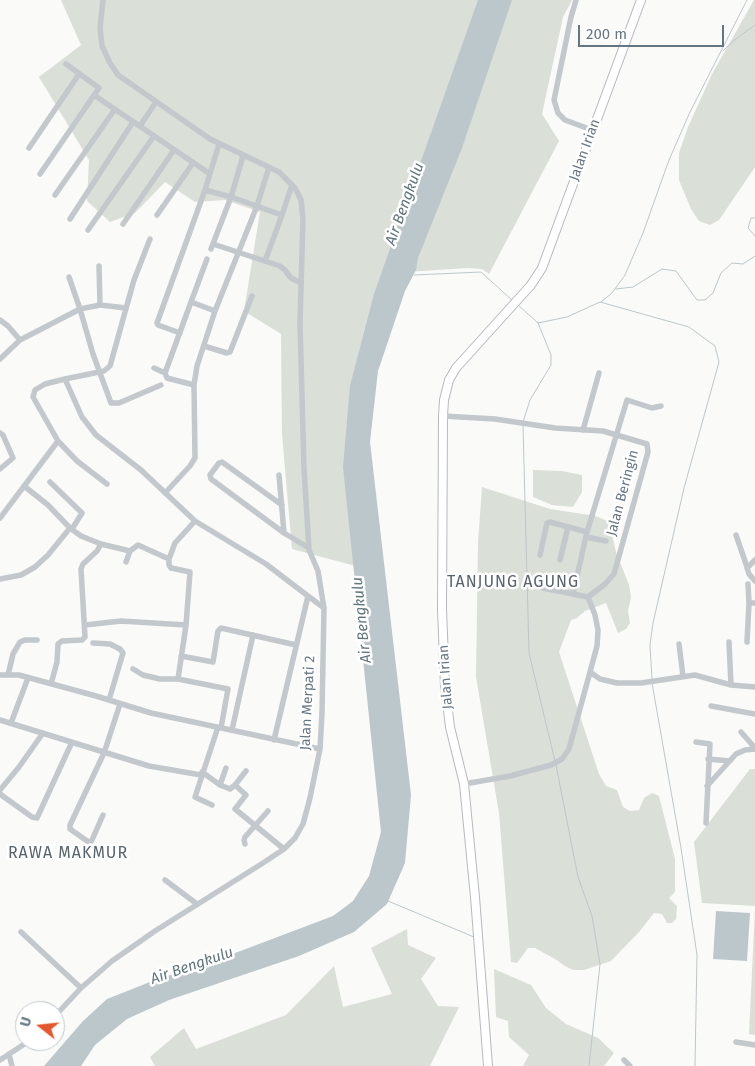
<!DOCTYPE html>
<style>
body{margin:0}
#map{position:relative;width:755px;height:1066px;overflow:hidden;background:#fafaf8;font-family:"Fira Sans",sans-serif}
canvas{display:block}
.north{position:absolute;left:15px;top:1001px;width:50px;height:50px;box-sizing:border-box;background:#fff;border:1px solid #c1c8cd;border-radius:50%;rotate:286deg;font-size:14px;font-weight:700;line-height:20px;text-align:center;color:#657683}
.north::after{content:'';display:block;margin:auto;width:18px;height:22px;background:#e4572e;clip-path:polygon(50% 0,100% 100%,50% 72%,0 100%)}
.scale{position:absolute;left:578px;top:25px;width:146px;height:22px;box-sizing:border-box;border:2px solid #657683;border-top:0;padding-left:6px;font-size:15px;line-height:18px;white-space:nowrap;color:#657683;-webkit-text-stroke:4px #fff;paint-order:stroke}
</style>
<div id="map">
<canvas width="755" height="1066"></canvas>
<div class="north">U</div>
<div class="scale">200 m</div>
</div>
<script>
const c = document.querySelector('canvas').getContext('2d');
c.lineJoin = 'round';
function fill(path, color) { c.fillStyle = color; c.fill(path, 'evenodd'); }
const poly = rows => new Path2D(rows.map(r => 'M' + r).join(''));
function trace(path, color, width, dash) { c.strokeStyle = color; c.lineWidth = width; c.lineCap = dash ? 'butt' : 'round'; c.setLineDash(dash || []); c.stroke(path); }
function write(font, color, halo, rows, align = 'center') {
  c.font = font + ' "Fira Sans",sans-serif'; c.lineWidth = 5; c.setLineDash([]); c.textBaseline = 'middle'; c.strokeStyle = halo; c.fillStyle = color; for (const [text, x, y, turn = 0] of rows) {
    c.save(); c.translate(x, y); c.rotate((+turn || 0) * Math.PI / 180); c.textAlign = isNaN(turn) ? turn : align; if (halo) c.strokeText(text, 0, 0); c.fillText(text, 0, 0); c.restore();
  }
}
fill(poly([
 [61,0,572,0,563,17,542,114,559,141,489,274,482,269,468,268,406,272,381,289,359,567,292,549,282,434,281,334,244,311,260,212,225,200,195,202,165,182,135,213,110,222,87,201,89,160,39,77,81,45],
 [754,0,755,0,755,167,719,220,710,225,699,221,691,209,679,180,679,153,688,127,712,74],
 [533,470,562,471,582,475,582,492,573,507,552,505,533,497],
 [482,487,550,509,596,516,609,522,616,552,629,585,631,597,628,611,630,623,626,629,618,633,606,603,585,611,577,618,571,620,559,652,599,774,606,786,617,790,623,807,630,811,639,810,644,798,652,793,659,796,675,859,675,892,669,898,677,906,676,919,672,923,667,923,662,914,654,913,639,932,611,961,584,970,573,970,565,966,555,959,535,948,528,948,517,963,511,962,499,813,476,677,478,543],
 [750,769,755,769,755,906,702,903,694,842],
 [755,909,755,1035,749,1034],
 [407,929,408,945,436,958,421,979,438,1006,459,1007,430,1066,155,1066,150,1057,184,1028,196,1049,286,1015,334,966,343,1007,392,994,371,948],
 [494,969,531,985,546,1008,566,1024,598,1038,614,1053,604,1066,523,1066,529,1055,509,1037,508,1021,496,1017]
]), '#dadfd7');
fill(poly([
 [478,0,512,0,462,148,418,258,416,270,405,291,378,371,370,442,411,795,405,863,387,904,354,932,299,956,169,1000,127,1019,95,1045,81,1066,44,1066,83,1021,107,999,155,980,214,961,333,916,353,901,369,876,381,832,343,467,350,386,374,294],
 [716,911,750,913,747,961,713,959]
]), '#bbc7cb');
trace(poly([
 [723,51,733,41,755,25],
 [755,218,751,218,748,228,755,236],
 [414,275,481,272,513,301],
 [616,289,633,287,662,269,676,271,697,300,705,300,713,293,721,273,732,263,743,264,755,256],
 [601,302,612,293,625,275,643,233,669,160,690,112,747,0],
 [518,305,538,323,551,355,551,365,530,400,523,422],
 [538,323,567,317,600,302,689,327,715,346,719,362,684,488,653,623,650,645,652,679],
 [523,426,529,653,555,761],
 [652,683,681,848,697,955,695,1066],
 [556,765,578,877,592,916,600,964,589,1066],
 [388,901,474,937]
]), '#bbc7cb', 1);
const major = poly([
 [488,1066,475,897,464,784,450,727,445,685,442,609,443,416,444,400,449,380,456,368,531,285,542,268,641,0]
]);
trace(major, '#b5babe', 10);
trace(poly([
 [576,0,571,17,554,100,558,113,565,120,592,130],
 [94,95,210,174],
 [140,126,156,102],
 [29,148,79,74],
 [40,174,99,88,66,64],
 [205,190,231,197,282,215,265,261],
 [55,195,115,109],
 [157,215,193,163],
 [282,215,292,185],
 [70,219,133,122],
 [123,224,174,150],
 [88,230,154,136],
 [150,239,134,280,110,366,104,371,65,379,82,417,96,435,141,470,195,521,266,564,308,596,274,740],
 [213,244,280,266,285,270,291,278,301,283],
 [211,249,231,197,243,156],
 [207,259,191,302,215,311],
 [99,266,100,305],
 [69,277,80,309,100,305,126,308],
 [191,302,165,373,167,378,194,385],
 [0,320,8,326,20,340],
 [180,333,158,325,157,323,205,190,219,144],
 [204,346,227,353,230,352,252,296],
 [0,359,20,340,80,309,93,354,111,403,119,403,161,385],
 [154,368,165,373],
 [443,416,495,419,555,428,603,431,647,444,648,452,614,574,605,584,588,597,595,615,598,630,597,646,590,672,600,679,617,683,641,683,695,675,731,685,755,687],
 [583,430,599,373],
 [0,433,3,435,13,458,0,469],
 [58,441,77,461,107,484],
 [279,475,284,533],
 [50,482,82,513,72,529],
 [24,486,48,505,70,528,81,536,101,544,130,551,138,545,169,559,169,565,171,568,190,572,186,625,178,679],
 [165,493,190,466,195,458,194,385,197,366,215,311,257,206,269,167],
 [282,505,222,462,219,463,210,475,211,479,284,533,309,548],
 [0,518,58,441,33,397,35,390,45,384,65,379],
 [736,535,747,567],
 [586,537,606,541],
 [540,555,547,523,550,522,587,532],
 [169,559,175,543,195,521],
 [560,560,568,527],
 [755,560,747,568,749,574,755,581],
 [126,562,130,551],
 [0,579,21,575,35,567,48,555,70,528],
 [748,584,749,603],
 [543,588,588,597],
 [573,594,587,532,627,400,652,408,661,406],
 [308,596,324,608],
 [85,625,121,621,186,625],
 [729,642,731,685],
 [747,642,749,603,755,603],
 [93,643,110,644,120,649,123,653,109,700],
 [679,644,683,676],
 [181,656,213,662,218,631,221,628,296,645],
 [133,669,143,675,160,679,178,679,228,689,221,728],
 [0,675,19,675,96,696,151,713,320,749],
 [8,675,13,654,20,642,25,640,37,640],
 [51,684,57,662,58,644,62,641,82,640,85,637,81,569,83,564,97,551,101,544],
 [711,706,755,714],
 [0,720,149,766,201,775],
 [11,723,28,678],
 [232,730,253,635],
 [741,732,755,748],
 [696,742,710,744,706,823],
 [708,759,730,761],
 [202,772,220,785,226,768],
 [464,784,510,776,551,765,562,759,569,749,590,672],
 [220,785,230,789,235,785,246,795,235,809,284,849],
 [235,785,246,771],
 [707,786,736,754,745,750,755,749],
 [0,790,19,767,43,733],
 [0,794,32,817,37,818,72,742],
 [212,805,195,797,218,727],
 [103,815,92,840,90,843,70,829,70,825,104,753,120,704],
 [245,844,244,840,245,837,268,811],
 [165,880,197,904],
 [21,932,81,988],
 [55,1016,81,988,112,961,155,931,263,863,284,849,295,838,303,824,310,798,320,749,322,713,324,608,318,571,309,550,304,468,300,323,303,219,301,200,295,188,279,172,210,139,118,75,110,63,102,46,100,28,103,0],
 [736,1042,755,1045],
 [9,1054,12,1066],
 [0,1060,29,1041],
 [624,1060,630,1066]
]), '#c3c8cc', 5.5);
trace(major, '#fff', 8);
write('14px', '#657683', '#fff', [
 ["Jalan Irian",585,150,-70],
 ["Jalan Beringin",623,493,-75],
 ["Jalan Irian",446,677,-94],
 ["Jalan Merpati 2",308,703,-87]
]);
write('italic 15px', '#60757c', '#fff', [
 ["Air Bengkulu",405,204,-70],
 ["Air Bengkulu",362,620,-96],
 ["Air Bengkulu",192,966,-19]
]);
c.letterSpacing = '1px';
write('16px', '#57646e', '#fff', [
 ["TANJUNG AGUNG",513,583],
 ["RAWA MAKMUR",68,854]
]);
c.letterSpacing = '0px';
</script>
